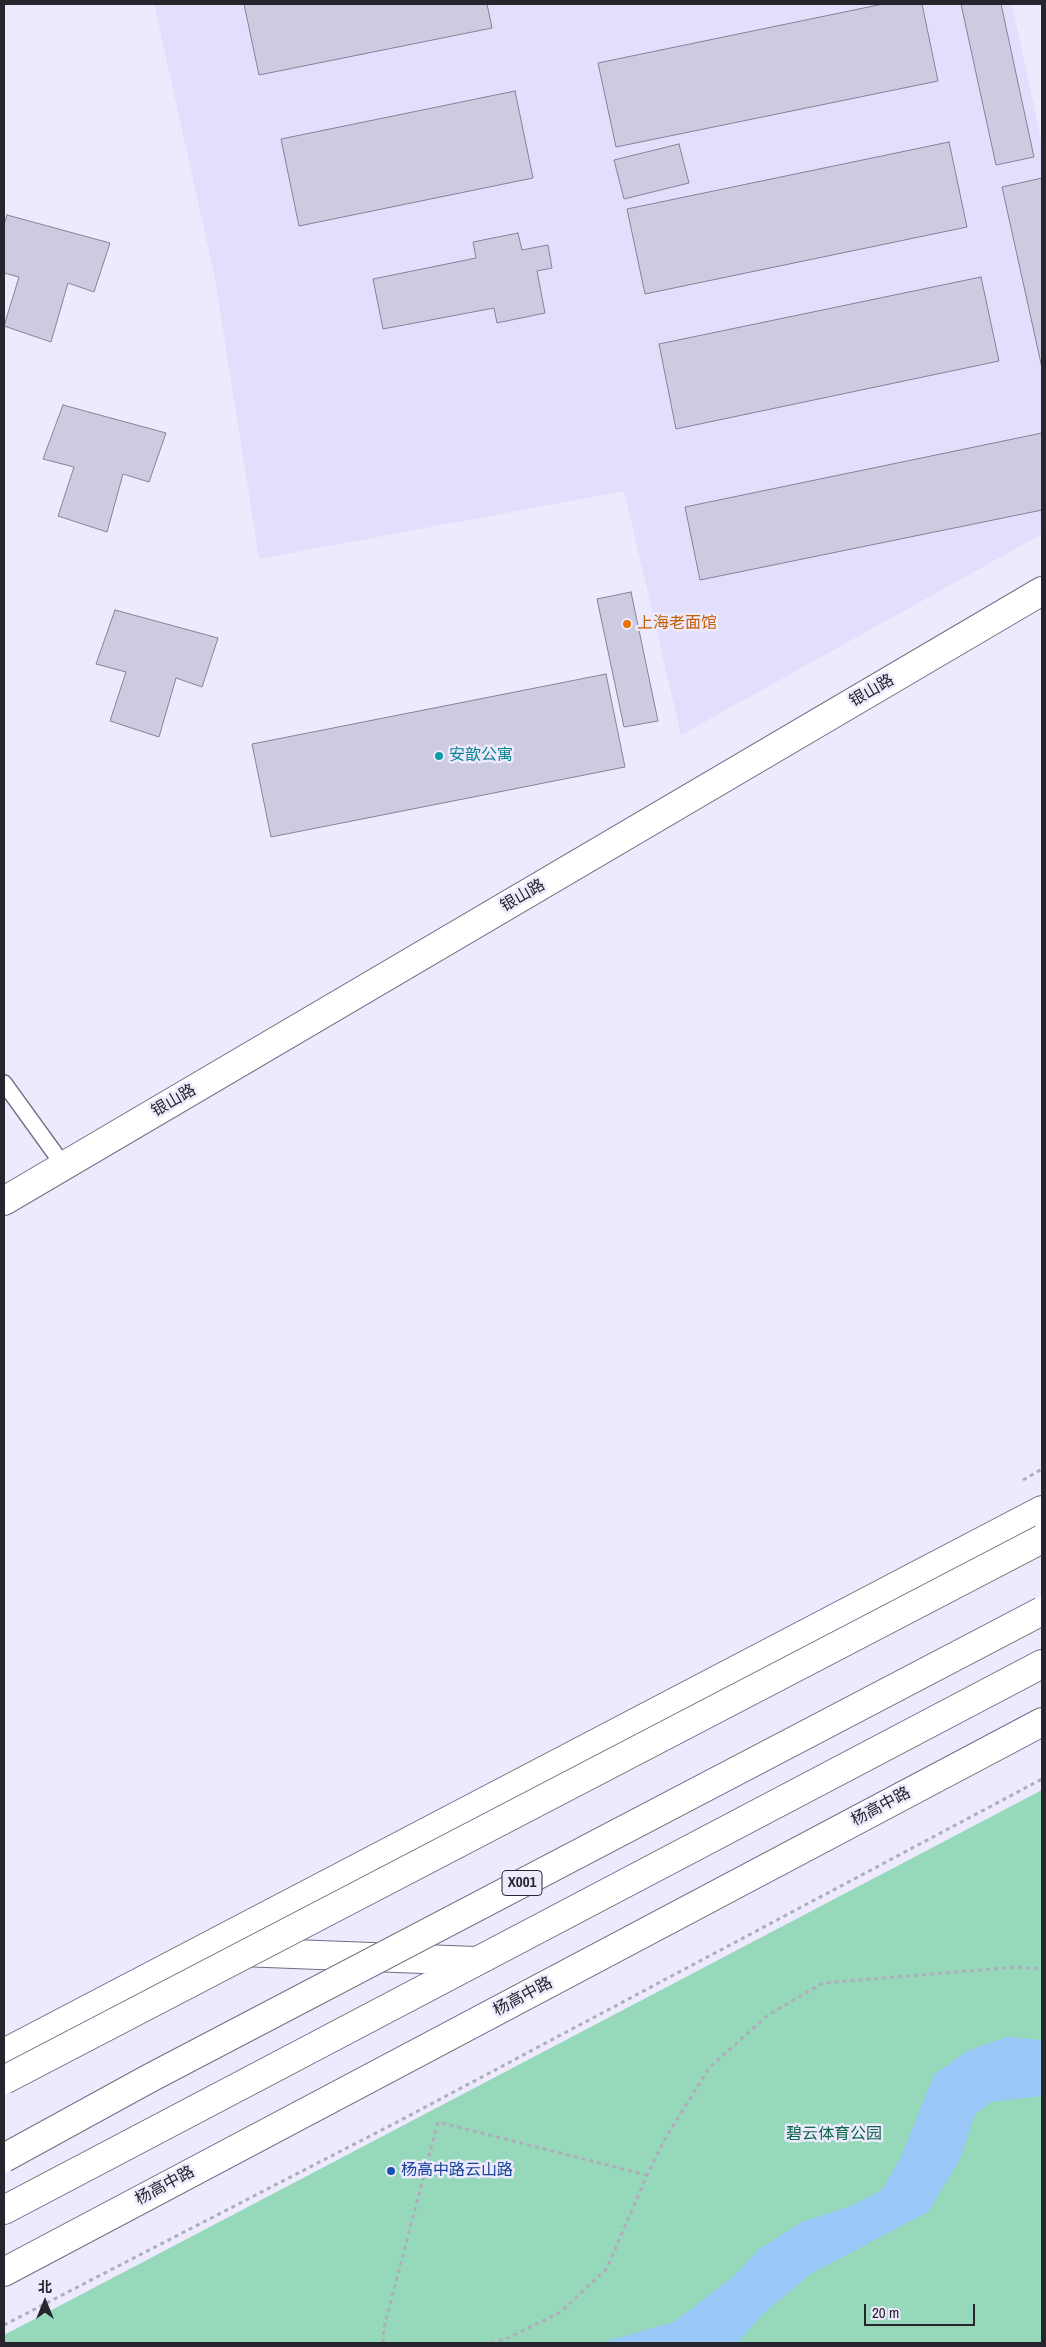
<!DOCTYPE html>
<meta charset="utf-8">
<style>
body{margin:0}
#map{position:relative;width:1046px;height:2347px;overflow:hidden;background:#eceafc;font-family:"Archivo Narrow","Noto Sans SC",sans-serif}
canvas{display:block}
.frame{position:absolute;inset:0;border:5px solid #26252d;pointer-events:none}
.north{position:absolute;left:20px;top:2277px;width:50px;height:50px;-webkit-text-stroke:4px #eceafc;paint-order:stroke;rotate:0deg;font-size:14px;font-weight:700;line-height:20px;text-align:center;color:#26252d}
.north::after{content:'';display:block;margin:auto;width:18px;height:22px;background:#26252d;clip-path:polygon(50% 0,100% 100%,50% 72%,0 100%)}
.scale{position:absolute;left:864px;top:2304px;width:111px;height:22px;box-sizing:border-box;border:2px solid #26252d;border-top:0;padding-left:6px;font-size:15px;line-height:18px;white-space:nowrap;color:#26252d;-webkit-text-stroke:4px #eceafc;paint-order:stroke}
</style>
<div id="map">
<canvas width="1046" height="2347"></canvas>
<div class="frame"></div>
<div class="north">北</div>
<div class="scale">20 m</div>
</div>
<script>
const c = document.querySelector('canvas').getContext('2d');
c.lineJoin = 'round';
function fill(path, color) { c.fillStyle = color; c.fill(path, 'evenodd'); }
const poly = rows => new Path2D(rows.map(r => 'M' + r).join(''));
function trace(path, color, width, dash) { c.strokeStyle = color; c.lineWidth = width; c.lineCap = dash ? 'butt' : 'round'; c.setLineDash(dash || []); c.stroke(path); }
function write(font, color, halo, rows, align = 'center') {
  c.font = font + ' "Archivo Narrow","Noto Sans SC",sans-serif'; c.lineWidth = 5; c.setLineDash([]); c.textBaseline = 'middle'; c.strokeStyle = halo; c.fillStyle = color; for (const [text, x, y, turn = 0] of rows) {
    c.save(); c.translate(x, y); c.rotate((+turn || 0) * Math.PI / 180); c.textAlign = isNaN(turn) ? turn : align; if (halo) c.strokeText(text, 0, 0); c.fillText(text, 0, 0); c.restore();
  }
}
fill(poly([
 [154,4,1012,4,1042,143,1042,534,681,735,624,491,259,559,215,279]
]), '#e2dffd');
fill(poly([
 [1042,1790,1042,2343,4,2343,4,2335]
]), '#96d8ba');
fill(poly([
 [1007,2037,1042,2040,1042,2096,991,2102,975,2114,960,2159,928,2212,812,2273,765,2312,737,2343,600,2343,674,2322,734,2276,759,2249,802,2222,851,2206,882,2190,901,2157,934,2075,967,2051]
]), '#99c7f8');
const building = poly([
 [244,4,487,4,492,28,259,75,244,4],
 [883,4,922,4,938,81,616,147,598,63,883,4],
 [961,4,1001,4,1034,157,996,165,961,4],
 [515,91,533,178,299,226,281,139,515,91],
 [949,142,967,227,645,294,627,209,949,142],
 [679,144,689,183,624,199,614,160,679,144],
 [1042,178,1042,368,1002,187,1042,178],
 [7,215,110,243,94,292,68,283,51,342,4,326,19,277,4,273,4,225,7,215],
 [518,233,522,250,548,245,552,268,537,271,545,313,497,323,494,308,383,329,373,279,476,258,473,242,518,233],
 [981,277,999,361,676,429,659,344,981,277],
 [63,405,166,433,149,482,123,474,107,532,58,516,74,467,43,459,63,405],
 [1042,433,1042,510,700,580,685,507,1042,433],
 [631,592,658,721,624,727,597,599,631,592],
 [115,610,218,638,202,687,176,678,159,737,110,721,126,672,96,664,115,610],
 [606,674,625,767,271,837,252,744,606,674]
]);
fill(building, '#cdcbe1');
trace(building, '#868398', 1);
const lane = poly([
 [4,1083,64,1166]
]);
const secondary = poly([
 [4,1201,1042,591]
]);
const primary = poly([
 [241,1952,475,1961],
 [4,2053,1042,1510],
 [4,2210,1042,1664],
 [4,2272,1042,1722]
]);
trace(lane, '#706e82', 18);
trace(secondary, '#706e82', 30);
trace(primary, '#706e82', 30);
trace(poly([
 [1023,1480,1042,1469],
 [4,2325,401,2120,1042,1779],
 [383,2343,384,2327,438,2122,647,2175],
 [491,2343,506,2339,561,2312,607,2268,647,2175,665,2139,709,2068,768,2015,823,1983,1017,1967,1042,1969]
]), '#afadbc', 3, [4, 4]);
trace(lane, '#fff', 15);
trace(secondary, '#fff', 28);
trace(primary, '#fff', 28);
const highwayBridge = poly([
 [4,2080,1042,1539],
 [4,2158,150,2078,1042,1611]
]);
trace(highwayBridge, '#706e82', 30, []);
trace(highwayBridge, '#fff', 28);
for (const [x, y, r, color] of [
 [627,624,5,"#e8710a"],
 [439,756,5,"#0f9aa8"],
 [391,2171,5,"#1a4fb4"]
]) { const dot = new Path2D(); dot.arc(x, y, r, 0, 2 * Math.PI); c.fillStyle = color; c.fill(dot); trace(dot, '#eceafc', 2); }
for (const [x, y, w] of [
 [522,1883,40]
]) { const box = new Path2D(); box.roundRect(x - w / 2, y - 12.5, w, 25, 4); c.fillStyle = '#eceafc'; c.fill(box); trace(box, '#26252d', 1); }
write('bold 15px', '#26252d', null, [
 ["X001",522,1883]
]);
write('16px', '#c56008', '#eceafc', [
 ["上海老面馆",637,624]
], 'left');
write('16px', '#26252d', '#eceafc', [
 ["银山路",872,691,-30],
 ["银山路",523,896,-30],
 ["银山路",174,1101,-30],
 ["杨高中路",881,1807,-28],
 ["杨高中路",523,1997,-28],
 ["杨高中路",165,2186,-28]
]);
write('16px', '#0d838f', '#eceafc', [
 ["安歆公寓",449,756]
], 'left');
write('16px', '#0e674a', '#eceafc', [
 ["碧云体育公园",834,2135]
]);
write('16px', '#164399', '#eceafc', [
 ["杨高中路云山路",401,2171]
], 'left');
</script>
